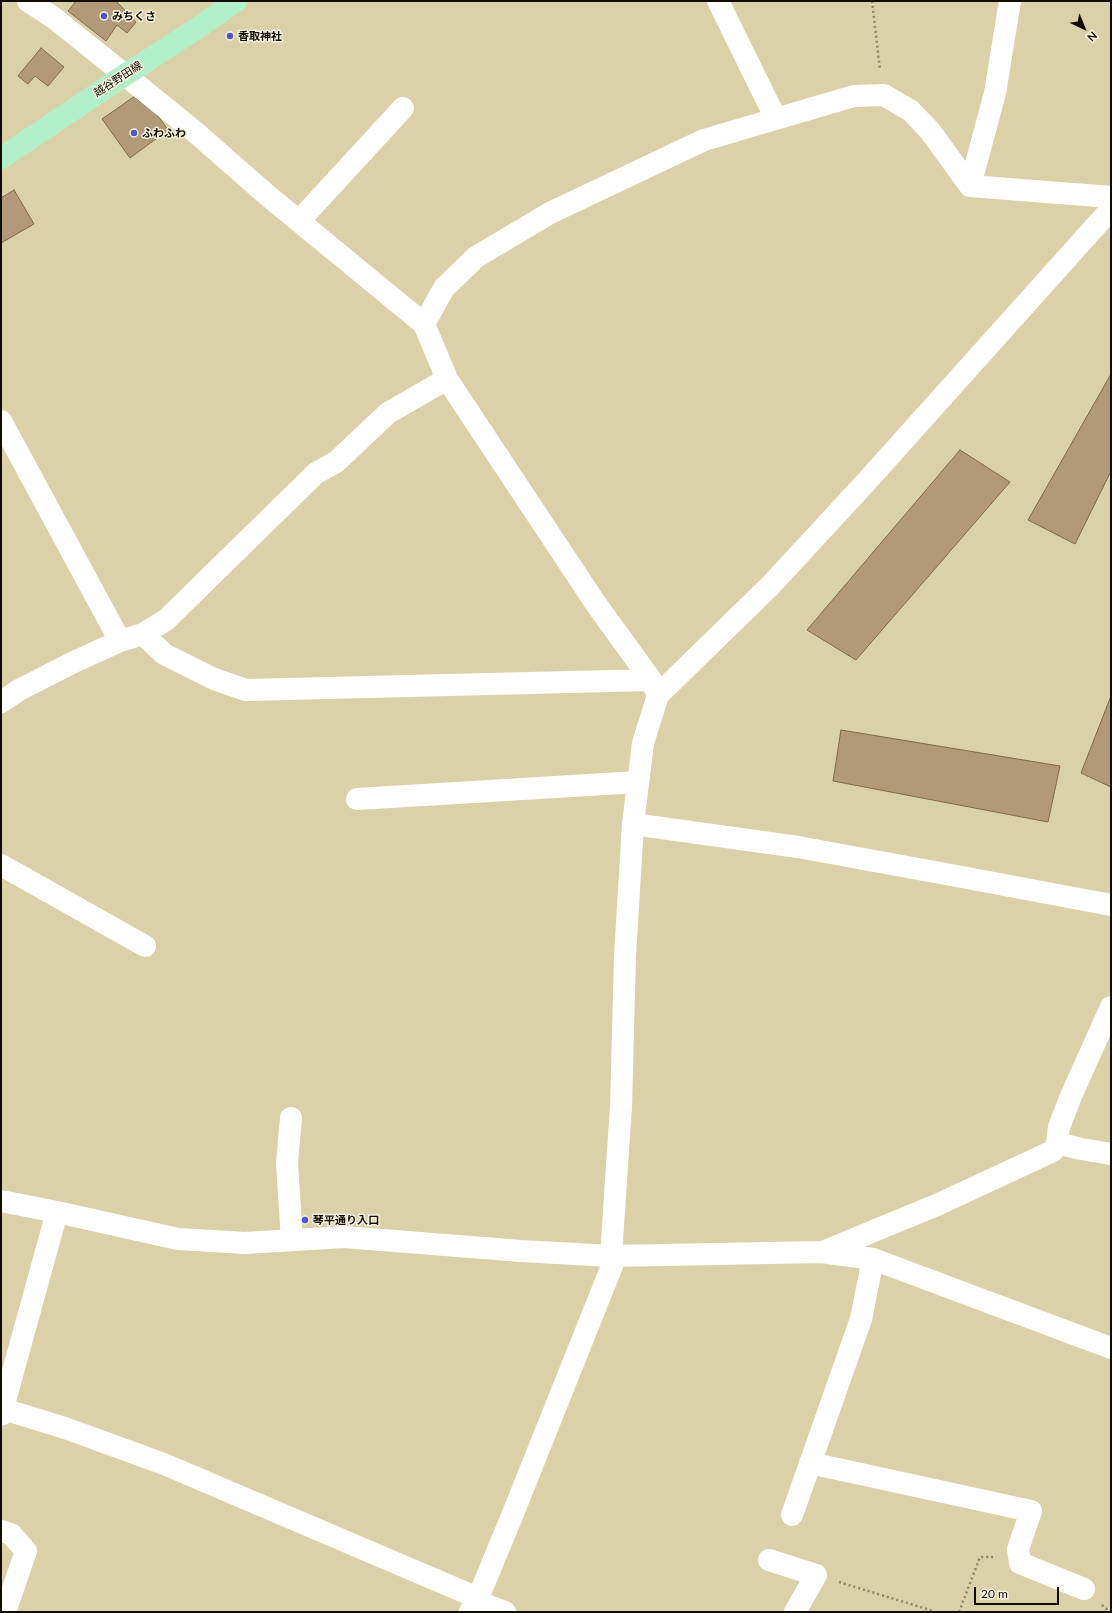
<!DOCTYPE html>
<meta charset="utf-8">
<style>
body{margin:0}
#map{position:relative;width:1112px;height:1613px;overflow:hidden;background:#dbd1a9;font-family:Lato,sans-serif}
canvas{display:block}
.frame{position:absolute;inset:0;border:2px solid #110d02;pointer-events:none}
.north{position:absolute;left:1064px;top:8px;width:40px;height:40px;-webkit-text-stroke:3px #f6f1dd;paint-order:stroke;rotate:136deg;font-size:11px;font-weight:700;line-height:16px;text-align:center;color:#110d02}
.north::after{content:'';display:block;margin:auto;width:14px;height:18px;background:#110d02;clip-path:polygon(50% 0,100% 100%,50% 72%,0 100%)}
.scale{position:absolute;left:974px;top:1587px;width:85px;height:18px;box-sizing:border-box;border:2px solid #110d02;border-top:0;padding-left:5px;font-size:12px;line-height:14px;white-space:nowrap;color:#110d02;-webkit-text-stroke:3px #f6f1dd;paint-order:stroke}
</style>
<div id="map">
<canvas width="1112" height="1613"></canvas>
<div class="frame"></div>
<div class="north">N</div>
<div class="scale">20 m</div>
</div>
<script>
const c = document.querySelector('canvas').getContext('2d');
c.lineJoin = 'round';
function fill(path, color) { c.fillStyle = color; c.fill(path, 'evenodd'); }
const poly = rows => new Path2D(rows.map(r => 'M' + r).join(''));
function trace(path, color, width, dash) { c.strokeStyle = color; c.lineWidth = width; c.lineCap = dash ? 'butt' : 'round'; c.setLineDash(dash || []); c.stroke(path); }
function write(font, color, halo, rows, align = 'center') {
  c.font = font + ' Lato,"Noto Sans JP",sans-serif'; c.lineWidth = 3; c.setLineDash([]); c.textBaseline = 'middle'; c.strokeStyle = halo; c.fillStyle = color; for (const [text, x, y, turn = 0] of rows) {
    c.save(); c.translate(x, y); c.rotate((+turn || 0) * Math.PI / 180); c.textAlign = isNaN(turn) ? turn : align; if (halo) c.strokeText(text, 0, 0); c.fillText(text, 0, 0); c.restore();
  }
}
const building = poly([
 [76,1,116,1,136,22,127,33,117,25,106,41,68,11,76,1],
 [41,48,64,67,48,86,35,76,28,84,18,76,41,48],
 [135,96,140,102,145,98,168,130,130,158,102,119,135,96],
 [14,190,34,224,1,243,1,198,14,190],
 [1111,374,1111,471,1075,544,1028,520,1111,374],
 [960,450,1010,482,856,660,807,630,960,450],
 [1111,696,1111,787,1081,773,1111,696],
 [841,730,1060,766,1048,822,833,781,841,730]
]);
fill(building, '#b29a79');
trace(building, '#7f6849', 1);
trace(poly([
 [872,1,880,70],
 [839,1582,930,1610,932,1612],
 [1102,1605,1110,1612],
 [959,1612,980,1557,993,1557]
]), '#8c8468', 2.5, [2, 3]);
trace(poly([
 [28,1,54,18,125,75,194,131,267,195,424,324,447,379,596,604,651,680,658,695],
 [718,1,776,119],
 [970,186,995,93,1010,1],
 [299,221,403,108],
 [424,324,444,288,476,257,550,213,704,140,854,96,884,95,911,111,930,131,970,186,1111,197],
 [1,421,120,641],
 [143,634,164,654,214,679,246,690,651,680],
 [1,702,19,690,74,662,120,641,143,634,166,620,316,473,336,462,388,413,447,379],
 [357,799,638,782],
 [633,824,798,847,951,875,1111,905],
 [1,865,145,946],
 [291,1118,287,1163,292,1240],
 [1057,1143,1081,1149,1111,1154],
 [1,1201,57,1212,178,1239,245,1243,344,1237,521,1251,611,1256,821,1252,873,1259,1111,1348],
 [823,1252,939,1204,1053,1151,1057,1143,1059,1127,1071,1096,1111,1007],
 [611,1256,621,1106,625,956,633,824,643,743,658,695,770,586,867,481,1111,209],
 [3,1409,65,1428,164,1464,478,1598],
 [1,1415,57,1212],
 [810,1463,1031,1511,1018,1549,1020,1563,1084,1589],
 [792,1515,861,1319,873,1259],
 [1,1531,11,1534,26,1551,5,1612],
 [769,1560,816,1575,795,1612],
 [476,1601,505,1612],
 [470,1612,478,1598,512,1516,616,1256]
]), '#fff', 22);
trace(poly([
 [1,158,125,75,199,27,236,1]
]), '#b0efc8', 22);
for (const [x, y, r, color] of [
 [104,16,4,"#4e57cd"],
 [230,36,4,"#4e57cd"],
 [134,133,4,"#4e57cd"],
 [305,1220,4,"#4e57cd"]
]) { const dot = new Path2D(); dot.arc(x, y, r, 0, 2 * Math.PI); c.fillStyle = color; c.fill(dot); trace(dot, '#f6f1dd', 1.5); }
write('bold 11px', '#110d02', '#f6f1dd', [
 ["みちくさ",112,16],
 ["香取神社",238,36],
 ["ふわふわ",142,133],
 ["琴平通り入口",313,1220]
], 'left');
write('11px', '#110d02', '#f6f1dd', [
 ["越谷野田線",118,79,-33]
]);
</script>
